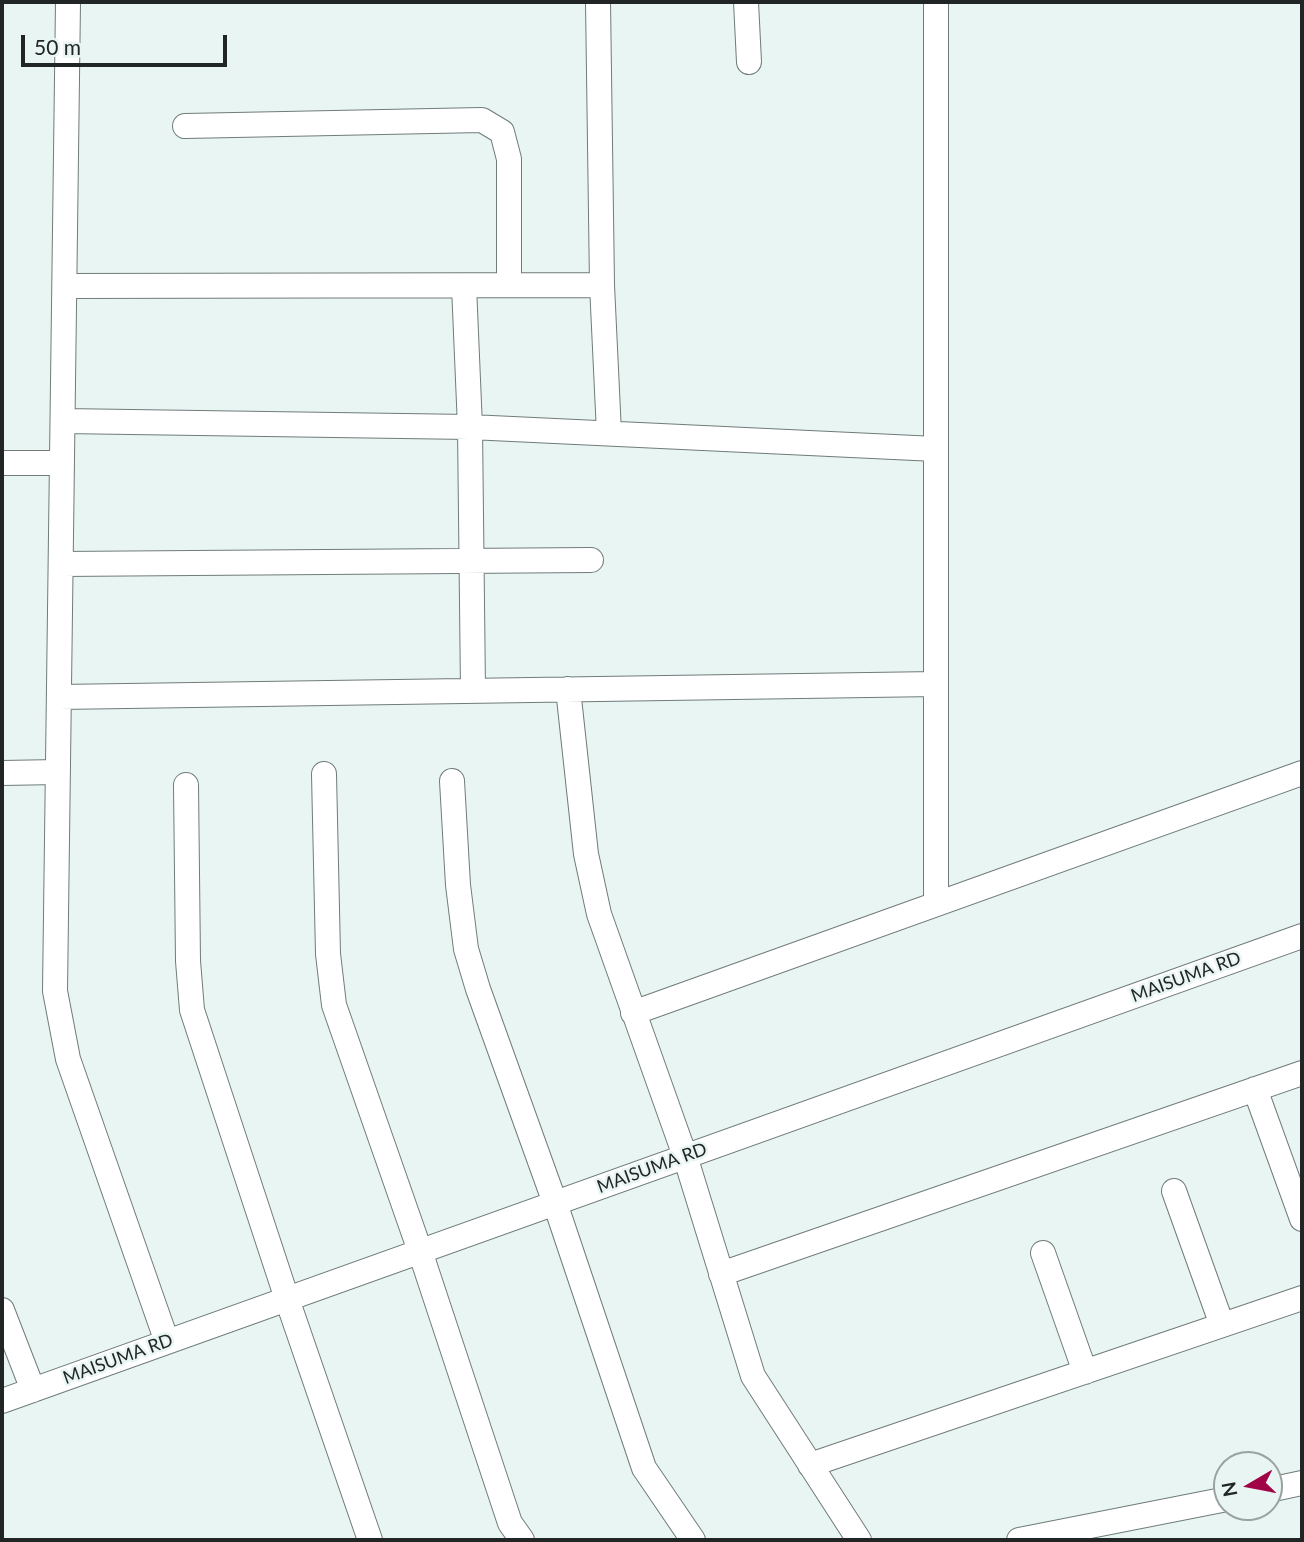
<!DOCTYPE html>
<style>
body{margin:0}
#map{position:relative;width:1304px;height:1542px;overflow:hidden;background:#e8f5f3;font-family:Lato,sans-serif}
canvas{display:block}
.frame{position:absolute;inset:0;border:4px solid #212525;pointer-events:none}
.north{position:absolute;left:1213px;top:1451px;width:70px;height:70px;box-sizing:border-box;background:#e8f5f3;border:2px solid #98a2a1;border-radius:50%;rotate:260deg;font-size:19px;font-weight:700;line-height:28px;text-align:center;color:#212525}
.north::after{content:'';display:block;margin:auto;width:24px;height:32px;background:#a00446;clip-path:polygon(50% 0,100% 100%,50% 72%,0 100%)}
.scale{position:absolute;left:21px;top:35px;width:206px;height:32px;box-sizing:border-box;border:4px solid #212525;border-top:0;padding-left:9px;font-size:21px;line-height:24px;white-space:nowrap;color:#212525;-webkit-text-stroke:5px #e8f5f3;paint-order:stroke}
</style>
<div id="map">
<canvas width="1304" height="1542"></canvas>
<div class="frame"></div>
<div class="north">N</div>
<div class="scale">50 m</div>
</div>
<script>
const c = document.querySelector('canvas').getContext('2d');
c.lineJoin = 'round';
const poly = rows => new Path2D(rows.map(r => 'M' + r).join(''));
function trace(path, color, width, dash) { c.strokeStyle = color; c.lineWidth = width; c.lineCap = dash ? 'butt' : 'round'; c.setLineDash(dash || []); c.stroke(path); }
function write(font, color, halo, rows, align = 'center') {
  c.font = font + ' Lato,sans-serif'; c.lineWidth = 5; c.setLineDash([]); c.textBaseline = 'middle'; c.strokeStyle = halo; c.fillStyle = color; for (const [text, x, y, turn = 0] of rows) {
    c.save(); c.translate(x, y); c.rotate((+turn || 0) * Math.PI / 180); c.textAlign = isNaN(turn) ? turn : align; if (halo) c.strokeText(text, 0, 0); c.fillText(text, 0, 0); c.restore();
  }
}
const minor = poly([
 [68,2,55,991,68,1059,167,1342],
 [598,2,602,285,609,433],
 [746,2,749,62],
 [185,126,482,120,502,132,509,159,509,285],
 [65,286,602,285],
 [464,286,470,427,473,691],
 [63,421,470,427,936,449],
 [2,463,62,463],
 [61,564,591,560],
 [568,689,586,854,599,914,685,1156,753,1376,859,1540],
 [59,697,936,684],
 [2,773,58,772],
 [324,774,328,954,334,1005,420,1251,510,1523,522,1540],
 [452,781,458,885,466,949,478,989,555,1203,644,1468,693,1540],
 [186,785,188,961,192,1010,287,1299,370,1540],
 [936,904,936,2],
 [633,1013,1302,773],
 [1255,1089,1302,1219],
 [1174,1191,1222,1325],
 [1043,1253,1085,1372],
 [721,1274,1302,1073],
 [2,1310,33,1390],
 [2,1401,1302,936],
 [810,1465,1302,1298],
 [1269,1490,1302,1483],
 [1019,1540,1227,1499]
]);
trace(minor, '#707b7a', 26);
trace(minor, '#fff', 24);
write('18px', '#212525', '#e8f5f3', [
 ["MAISUMA RD",1186,977,-20],
 ["MAISUMA RD",652,1168,-20],
 ["MAISUMA RD",118,1359,-20]
]);
</script>
